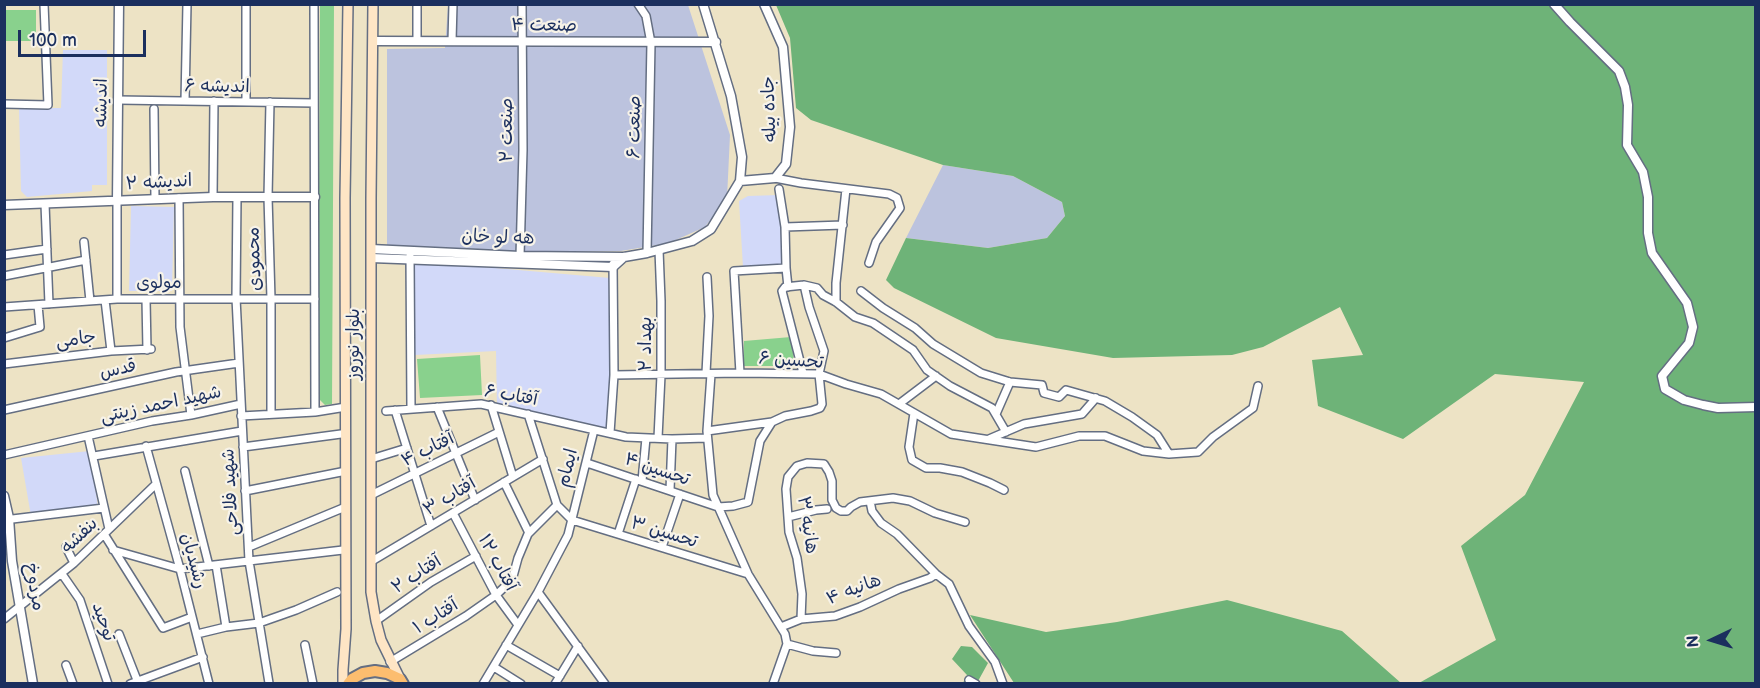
<!DOCTYPE html>
<meta charset="utf-8">
<style>
body{margin:0}
#map{position:relative;width:1760px;height:688px;overflow:hidden;background:#ede3c5;font-family:"Balsamiq Sans",sans-serif}
canvas{display:block}
.frame{position:absolute;inset:0;border:6px solid #1b2f5e;pointer-events:none}
.north{position:absolute;left:1682px;top:610px;width:60px;height:60px;-webkit-text-stroke:4px #f7f3e8;paint-order:stroke;rotate:266deg;font-size:16px;font-weight:700;line-height:24px;text-align:center;color:#1b2f5e}
.north::after{content:'';display:block;margin:auto;width:21px;height:27px;background:#1b2f5e;clip-path:polygon(50% 0,100% 100%,50% 72%,0 100%)}
.scale{position:absolute;left:18px;top:30px;width:128px;height:27px;box-sizing:border-box;border:3px solid #1b2f5e;border-top:0;padding-left:8px;font-size:18px;line-height:21px;white-space:nowrap;color:#1b2f5e;-webkit-text-stroke:4px #f7f3e8;paint-order:stroke}
</style>
<div id="map">
<canvas width="1760" height="688"></canvas>
<div class="frame"></div>
<div class="north">N</div>
<div class="scale">100 m</div>
</div>
<script>
const c = document.querySelector('canvas').getContext('2d');
c.lineJoin = 'round';
function fill(path, color) { c.fillStyle = color; c.fill(path, 'evenodd'); }
const poly = rows => new Path2D(rows.map(r => 'M' + r).join(''));
function trace(path, color, width, dash) { c.strokeStyle = color; c.lineWidth = width; c.lineCap = dash ? 'butt' : 'round'; c.setLineDash(dash || []); c.stroke(path); }
function write(font, color, halo, rows, align = 'center') {
  c.font = font + ' "Balsamiq Sans","Playpen Sans Arabic",sans-serif'; c.lineWidth = 4.5; c.setLineDash([]); c.textBaseline = 'middle'; c.strokeStyle = halo; c.fillStyle = color; for (const [text, x, y, turn = 0] of rows) {
    c.save(); c.translate(x, y); c.rotate((+turn || 0) * Math.PI / 180); c.textAlign = isNaN(turn) ? turn : align; if (halo) c.strokeText(text, 0, 0); c.fillText(text, 0, 0); c.restore();
  }
}
fill(poly([
 [63,50,107,50,107,185,92,185,92,191,27,197,21,191,19,108,61,108],
 [779,195,783,265,743,267,739,201,748,196],
 [131,206,174,207,172,291,129,291],
 [415,261,610,278,612,334,609,427,583,427,497,409,496,351,415,355],
 [90,451,98,507,31,516,21,458]
]), '#d2d9f9');
fill(poly([
 [448,5,688,5,730,135,727,198,705,227,669,243,621,251,454,253,387,246,387,49,445,48],
 [943,165,1013,176,1062,202,1065,216,1047,238,988,248,906,238]
]), '#bcc3de');
fill(poly([
 [334,4,332,404,325,405,318,398,320,5],
 [5,10,36,10,36,41,5,41],
 [791,337,794,361,787,366,743,366,744,341],
 [480,355,482,395,420,398,417,359]
]), '#89d18d');
fill(poly([
 [776,5,1755,5,1755,683,1419,683,1496,640,1461,546,1525,495,1584,382,1495,374,1403,439,1318,406,1312,360,1363,355,1340,307,1263,347,1232,355,1113,358,996,338,894,288,886,280,906,238,988,248,1047,238,1065,216,1062,202,1013,176,943,165,811,120,796,108,790,38],
 [1227,600,1342,631,1401,683,1014,683,970,615,1046,632,1117,622],
 [961,646,972,647,988,663,977,683,963,683,967,675,952,659]
]), '#6eb378');
const minor = poly([
 [314,4,315,412],
 [638,4,646,16,651,43,647,253],
 [417,41,417,4],
 [452,41,453,4],
 [118,100,314,103],
 [185,101,187,4],
 [246,102,246,4],
 [270,102,268,197,271,299,271,414],
 [4,104,48,105,44,4],
 [154,109,155,199],
 [775,178,801,183,889,194,897,198,900,208,876,242,869,263],
 [779,189,785,227,786,268,788,287],
 [213,197,214,101],
 [237,197,236,298,249,561,269,683],
 [179,198,180,327,191,415],
 [117,201,117,299],
 [45,204,49,304],
 [785,227,843,225],
 [84,242,90,301],
 [4,255,47,249],
 [410,256,411,409],
 [520,256,523,150,522,4],
 [4,276,86,260],
 [861,291,883,308,915,328,933,344,981,373,1010,382,1042,385,1044,393,1059,397,1066,390,1105,401,1132,417,1157,435,1169,454,1198,452,1213,437,1253,408,1258,386],
 [146,299,147,350],
 [105,300,111,351],
 [836,302,836,283,846,189],
 [4,307,117,299,315,299],
 [4,338,40,327,38,305],
 [4,364,111,351,151,349],
 [706,373,709,316,707,277],
 [740,373,734,271,786,268],
 [803,373,782,291,785,287,804,285,817,288,823,295,836,302,855,317,873,323,913,350,927,370,950,386,992,408,1006,432],
 [711,374,707,431,713,495,748,574,785,634,787,644,773,684],
 [614,375,740,373,819,374,846,384,881,394,951,434,1036,447,1079,436,1105,436,1143,451,1169,454],
 [899,404,936,376],
 [491,405,513,477],
 [437,407,475,500],
 [4,410,176,372,239,363],
 [395,410,431,526],
 [386,411,481,404,626,437,672,439,707,438],
 [914,413,909,447,912,460,926,468,940,468,962,472,990,483,1004,490],
 [528,414,557,505,572,520,748,574],
 [996,414,1010,382],
 [241,416,315,412,346,407],
 [707,431,772,422,785,416,811,411,820,408,822,404,819,374,824,351,809,307,804,285],
 [610,433,614,375,613,264],
 [88,436,109,529],
 [658,438,661,375,661,301,659,250],
 [989,439,1024,424,1082,414,1096,398],
 [146,446,180,569,209,684],
 [243,447,341,434],
 [4,455,152,421,191,415,241,404],
 [94,456,242,431],
 [371,459,407,448],
 [587,463,718,507,733,506,748,502,760,441,772,422],
 [185,471,209,566],
 [642,481,646,438],
 [504,482,529,533],
 [670,490,672,439],
 [245,491,341,472],
 [371,495,499,432],
 [870,501,872,511,881,523,897,534,936,574,949,584,969,626,995,662,1003,684],
 [453,513,496,595,518,625],
 [788,517,816,510,827,509],
 [4,520,104,508],
 [104,534,163,628,192,617],
 [618,534,636,479],
 [66,547,74,563],
 [249,547,343,508],
 [662,547,680,494],
 [113,550,180,569,343,550],
 [372,561,543,459],
 [216,565,226,627],
 [62,574,80,600,108,684],
 [538,592,605,684],
 [4,619,74,563,156,484],
 [801,619,802,594,797,558,789,532,786,489,788,477,797,466,807,463,824,464,829,472,832,481,832,500,836,508,841,511,847,511,851,507,860,502,893,498,910,501,935,513,965,522],
 [376,621,431,582,476,556],
 [781,627,801,619,835,616,860,607,899,589,930,578,936,574],
 [119,634,137,680],
 [197,634,226,627,259,623,296,610,337,592],
 [787,644,813,651,836,653],
 [305,645,313,684],
 [506,645,560,676],
 [390,662,466,616,496,595,512,580,518,558,528,534,557,505],
 [66,665,73,684],
 [494,667,521,684],
 [969,680,976,684],
 [130,684,203,657],
 [483,684,538,592,568,535,594,430],
 [555,684,578,646]
]);
const tertiary = poly([
 [1554,4,1570,22,1619,71,1625,87,1628,105,1627,145,1643,172,1648,197,1648,233,1652,253,1687,303,1693,327,1689,343,1662,376,1665,389,1684,400,1703,405,1718,408,1756,407],
 [373,41,716,42],
 [740,181,775,178,786,164,790,127,783,47,764,4],
 [117,201,119,4],
 [4,205,213,197,315,197],
 [371,249,520,256,624,257,647,253,692,241,711,229,740,181,742,157,731,96,703,4],
 [371,258,613,267,624,257],
 [4,496,9,518,12,561,33,684]
]);
const secondary = poly([
 [373,4,371,198,371,592,376,621,381,640,400,679],
 [343,684,343,670,346,629,345,198,348,4]
]);
const primary = poly([
 [348,684,352,679,363,673,375,671,387,673,400,679,403,684]
]);
trace(minor, '#646e82', 10);
trace(tertiary, '#646e82', 11);
trace(secondary, '#646e82', 12);
trace(primary, '#646e82', 14);
trace(minor, '#fff', 7);
trace(tertiary, '#fff', 8);
trace(secondary, '#fee5c5', 9);
trace(primary, '#fcbd6f', 10);
write('18px', '#1b2f5e', '#f7f3e8', [
 ["صنعت ۴",544,26,1],
 ["اندیشه ۶",217,87,1],
 ["اندیشه",102,103,-89],
 ["جاده بیله",770,109,-92],
 ["صنعت ۶",635,127,-89],
 ["صنعت ۲",507,130,-90],
 ["اندیشه ۲",159,183,-3],
 ["هه لو خان",498,238,2],
 ["محمودی",255,259,-92],
 ["مولوی",159,283],
 ["جامی",76,340,-7],
 ["بلوار نوروز",354,344,-90],
 ["بهداد ۲",646,344,-90],
 ["تحسین ۶",791,361,4],
 ["قدس",118,370,-12],
 ["آفتاب ۶",511,396,10],
 ["شهید احمد زینتی",161,405,-12],
 ["آفتاب ۴",428,450,-26],
 ["ایمام",568,468,-76],
 ["تحسین ۴",657,470,19],
 ["شهید فلاحی",231,492,-93],
 ["آفتاب ۳",450,497,-31],
 ["هانیه ۳",807,525,81],
 ["تحسین ۳",664,533,17],
 ["بنفشه",80,536,-44],
 ["رشیدیان",193,561,75],
 ["آفتاب ۱۲",497,563,61],
 ["آفتاب ۲",417,575,-33],
 ["مردوخ",34,587,81],
 ["هانیه ۴",854,590,-21],
 ["آفتاب ۱",436,617,-32],
 ["توحید",103,622,71]
]);
</script>
